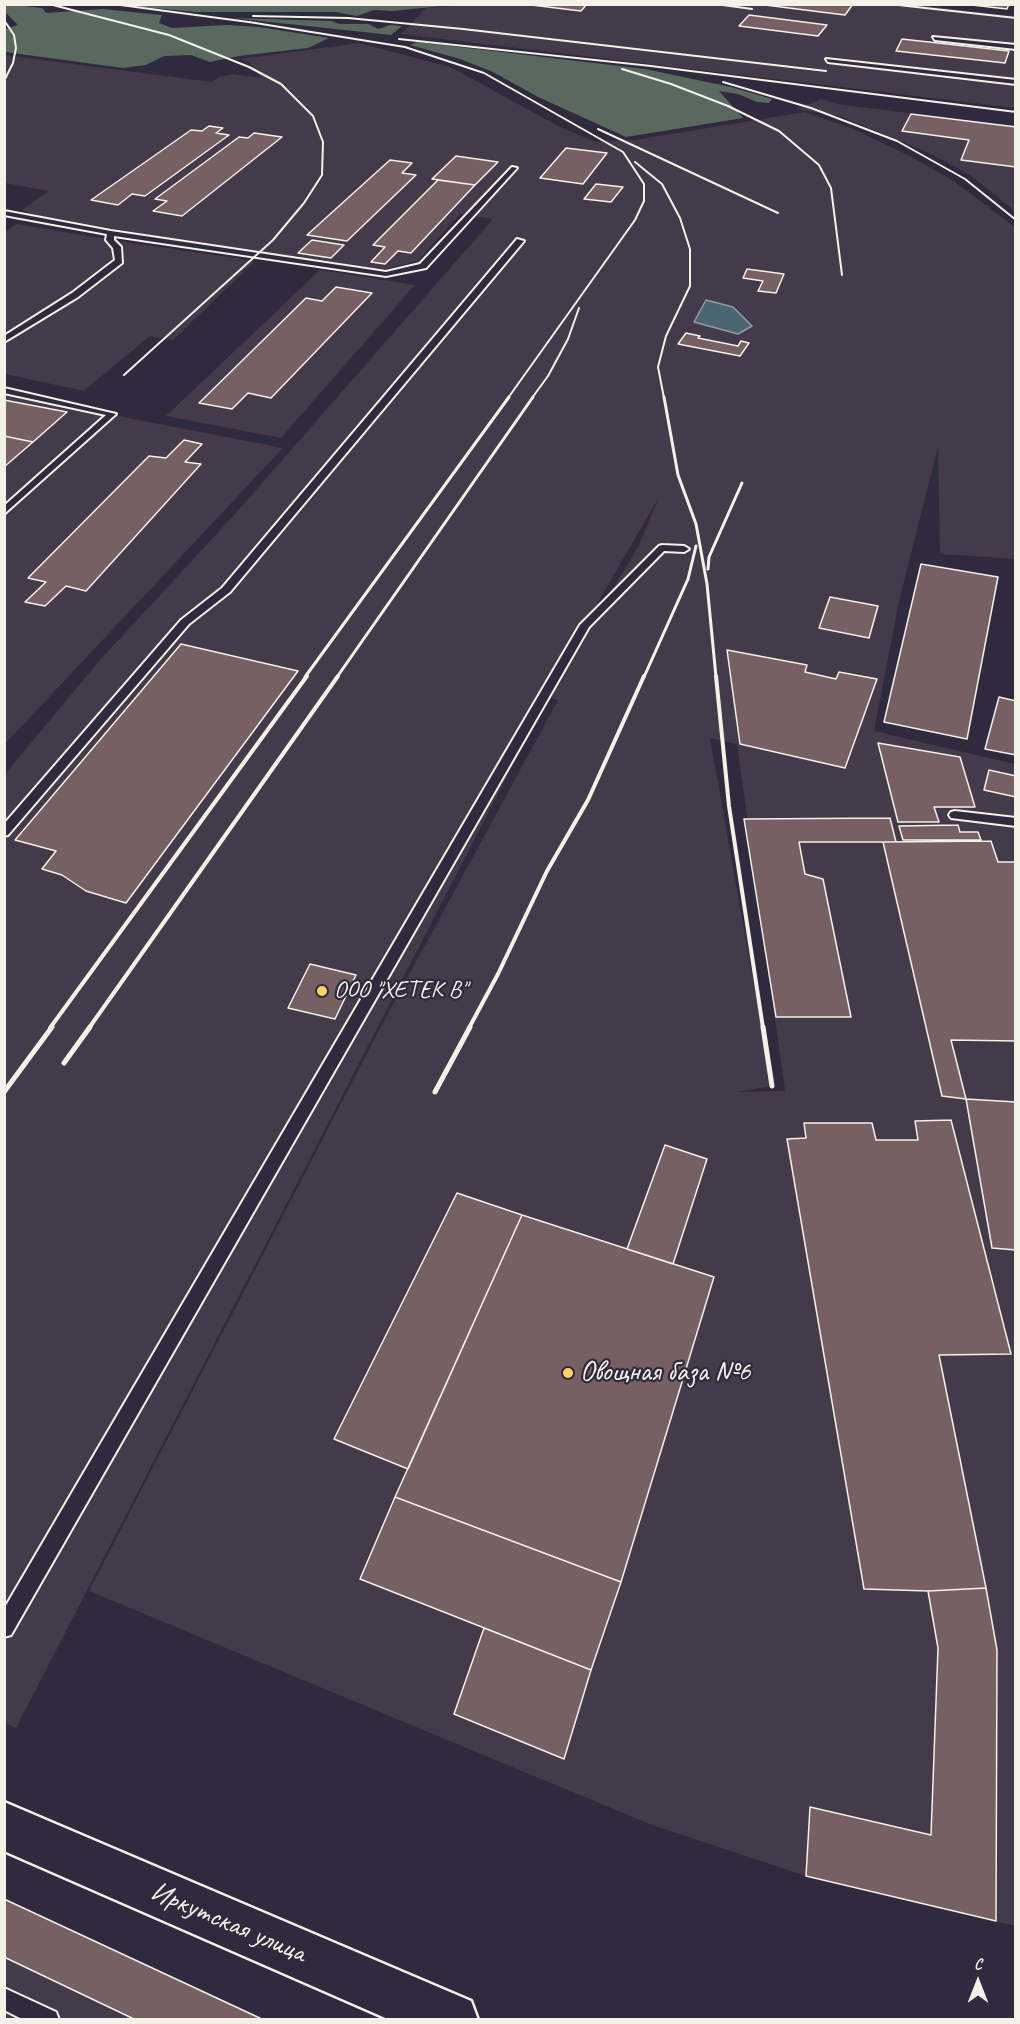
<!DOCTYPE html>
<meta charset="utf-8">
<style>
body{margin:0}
#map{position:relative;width:1020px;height:2024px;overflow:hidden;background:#2f2a3d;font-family:Caveat,sans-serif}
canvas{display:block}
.frame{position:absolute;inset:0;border:6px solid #f4f1e8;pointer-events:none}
.north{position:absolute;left:948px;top:1952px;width:60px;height:60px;-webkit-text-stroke:4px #2f2a3d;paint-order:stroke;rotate:0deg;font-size:16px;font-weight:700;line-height:24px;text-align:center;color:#f4f1e8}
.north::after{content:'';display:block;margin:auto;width:21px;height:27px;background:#f4f1e8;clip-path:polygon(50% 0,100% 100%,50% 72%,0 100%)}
</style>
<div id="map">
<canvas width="1020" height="2024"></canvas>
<div class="frame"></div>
<div class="north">С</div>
</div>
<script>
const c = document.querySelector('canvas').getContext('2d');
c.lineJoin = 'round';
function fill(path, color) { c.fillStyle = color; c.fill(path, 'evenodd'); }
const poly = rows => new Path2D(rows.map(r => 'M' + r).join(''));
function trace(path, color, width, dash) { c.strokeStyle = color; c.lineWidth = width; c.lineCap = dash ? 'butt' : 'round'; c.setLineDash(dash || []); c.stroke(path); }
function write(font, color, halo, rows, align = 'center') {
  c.font = font + ' Caveat,sans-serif'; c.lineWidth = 4.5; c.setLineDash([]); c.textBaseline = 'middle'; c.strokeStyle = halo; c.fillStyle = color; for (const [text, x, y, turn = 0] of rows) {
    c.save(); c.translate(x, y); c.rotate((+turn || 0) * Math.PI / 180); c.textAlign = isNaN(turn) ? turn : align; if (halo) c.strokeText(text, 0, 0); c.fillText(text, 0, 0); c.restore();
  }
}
fill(poly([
 [479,4,908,4,1015,16,1015,81,919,67,916,71,1015,86,1015,108,401,34,426,8],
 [359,43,450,67,562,128,596,142,635,140,805,112,851,128,910,156,955,182,1015,227,1015,559,940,554,938,447,899,601,874,731,1015,764,1015,1926,806,1876,652,1825,89,1591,378,1032,558,700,548,697,16,1728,5,1723,5,774,100,660,234,515,493,219,460,214,418,261,382,270,243,251,34,215,22,210,49,191,5,183,4,55,212,82,220,77,232,74,261,78,249,62,240,59],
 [659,497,638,547,555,685,585,625],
 [710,738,737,744,785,1091,736,1092,772,1086],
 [821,99,836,104,1015,126,1015,211,970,175,931,154,840,116,796,109],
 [16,224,125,242,255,261,173,340,150,336,84,391,5,374,4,233],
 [320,270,415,285,281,438,166,416],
 [5,394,283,448,5,744],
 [5,1899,264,2019,5,2019]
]), '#443a49');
fill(poly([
 [5,4,42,8,46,13,103,9,162,15,159,23,172,28,227,25,259,27,329,38,308,48,239,56,210,62,191,55,164,56,146,65,123,68,5,52,5,29,18,25,5,12],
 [120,5,451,5,393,11,374,10,357,16,336,12,196,12],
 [233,18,331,21,340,24,369,24,378,29,390,25,402,26,391,35],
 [417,42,645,69,731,87,772,99,769,103,757,102,738,94,719,91,743,118,626,137,538,97,493,72,460,59,410,45]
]), '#5a6960');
const water = poly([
 [706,300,733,307,752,326,738,334,694,322,706,300]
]);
fill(water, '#4c6573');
trace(water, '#8f9da2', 1.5);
const building = poly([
 [523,4,587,4,581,11,523,4],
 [757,4,853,4,845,15,757,4],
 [963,4,1009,4,1007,9,963,4],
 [749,15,827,25,818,36,739,26,749,15],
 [902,39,1009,51,1005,63,896,51,902,39],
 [911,114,1016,127,1016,167,961,160,969,140,902,131,911,114],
 [209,126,223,128,216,133,229,135,145,196,132,194,118,205,91,200,191,130,202,131,209,126],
 [254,133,282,137,182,216,153,211,167,201,155,199,239,137,248,138,254,133],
 [566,148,607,153,583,184,540,178,566,148],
 [456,156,498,162,475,185,432,179,456,156],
 [390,160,412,163,402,173,416,175,347,241,307,235,390,160],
 [438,180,475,185,411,253,398,251,385,264,371,262,385,247,373,245,438,180],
 [596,184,623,187,611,202,584,199,596,184],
 [312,240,344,245,331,258,298,253,312,240],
 [747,269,784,274,776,293,758,291,763,281,743,278,747,269],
 [336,287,372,293,271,398,248,393,232,409,199,403,306,298,322,301,336,287],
 [686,333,700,336,698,338,738,346,741,341,749,343,740,356,678,344,686,333],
 [4,400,67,412,33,442,4,436,4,400],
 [4,436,33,442,4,467,4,436],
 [184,440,202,444,185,462,201,464,86,591,66,586,45,606,25,602,46,582,28,578,149,456,166,458,184,440],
 [921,564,998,577,967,739,884,722,921,564],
 [830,597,878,606,869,638,819,628,830,597],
 [181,644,298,671,126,903,86,891,62,875,42,869,56,851,15,840,181,644],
 [727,650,807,665,805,672,836,679,839,672,877,679,845,768,740,744,727,650],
 [999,697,1016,701,1016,755,985,749,999,697],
 [878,743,960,757,975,807,934,807,939,822,898,822,878,743],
 [989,770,1016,776,1016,797,984,790,989,770],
 [890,818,896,842,799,842,805,874,823,879,851,1017,776,1017,744,819,890,818],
 [958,825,960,832,978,832,981,840,903,840,899,826,958,825],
 [991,841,998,862,1016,862,1016,1041,951,1040,966,1099,942,1096,883,842,991,841],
 [310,964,356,975,335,1019,288,1008,310,964],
 [966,1099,1016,1102,1016,1250,992,1248,966,1099],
 [951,1120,1011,1354,939,1355,986,1588,928,1591,864,1589,787,1139,806,1138,804,1123,872,1123,876,1140,918,1140,915,1121,951,1120],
 [665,1145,707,1159,673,1264,627,1249,665,1145],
 [457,1193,522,1215,408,1469,334,1439,457,1193],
 [522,1215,714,1277,621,1582,395,1497,522,1215],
 [395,1497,621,1582,591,1670,360,1579,395,1497],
 [986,1588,997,1650,996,1921,806,1876,810,1807,931,1835,938,1648,928,1591,986,1588],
 [484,1628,591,1670,564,1759,454,1714,484,1628],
 [4,1899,264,2020,136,2020,4,1957,4,1899]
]);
fill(building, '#766064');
trace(building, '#f4f1e8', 1.5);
const service = poly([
 [933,37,1016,45,1016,49,935,40,933,37],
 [826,59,1016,80,1016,84,828,62,826,59],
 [512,167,517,168,426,268,386,276,114,236,114,240,121,247,122,263,78,297,4,342,4,336,72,293,115,260,113,248,106,240,107,234,4,215,4,211,111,231,386,272,420,264,512,167],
 [517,239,524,241,230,592,189,624,8,835,4,836,4,824,181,620,222,588,517,239],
 [4,388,116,414,4,514,4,506,106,415,4,393,4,388],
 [662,545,684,546,689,549,684,552,664,551,589,627,11,1635,4,1637,4,1609,580,625,659,546,662,545],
 [955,811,1016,818,1016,826,951,818,949,815,951,812,955,811],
 [4,1988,56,2012,59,2020,24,2020,4,2010,4,1988]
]);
const tertiary = poly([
 [4,1802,471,2001,478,2020,390,2020,4,1851,4,1802]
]);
trace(service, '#f4f1e8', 4);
trace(tertiary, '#f4f1e8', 5);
fill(service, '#2f2a3d');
fill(tertiary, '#2f2a3d');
trace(poly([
 [49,4,169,35,249,67,281,84,313,116,323,142,322,175,304,203,273,240,124,375],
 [113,4,256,23],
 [715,4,752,9],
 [889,4,1016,18],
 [253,16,348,18,463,29,826,71],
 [4,20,14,35,16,48,13,63,4,81],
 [249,22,405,47,484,73,623,152,644,184,644,201,635,220,508,398],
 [399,39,651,66,1016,112],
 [622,69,671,84,728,106,779,131,819,165,831,188,842,275],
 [723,82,811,108,897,141,965,179,1016,220],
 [598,129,778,213],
 [635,162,662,184,680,218,690,249,690,286,666,336,658,367,664,398],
 [532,398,548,376,568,339,579,308]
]), '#f4f1e8', 2);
trace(poly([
 [664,397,678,475,696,524,707,584,716,677],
 [708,569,709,557,742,483],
 [305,677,509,397],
 [337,677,533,397],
 [644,677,688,579,696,546]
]), '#f4f1e8', 3);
trace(poly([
 [716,676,729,806,763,1028],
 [50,1028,307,676],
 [89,1028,338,676],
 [469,1028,498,974,547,871,588,800,644,676]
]), '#f4f1e8', 4);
trace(poly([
 [763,1027,772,1086],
 [64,1063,90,1027],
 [4,1092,52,1027],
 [435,1092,470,1027]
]), '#f4f1e8', 5);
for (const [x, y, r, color] of [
 [322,991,6,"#ffd166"],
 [568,1373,6,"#ffd166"]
]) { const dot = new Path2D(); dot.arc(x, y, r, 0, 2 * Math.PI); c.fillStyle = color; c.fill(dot); trace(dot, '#2f2a3d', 2); }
write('24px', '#f4f1e8', '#2f2a3d', [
 ["ООО \"ХЕТЕК В\"",334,991]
], 'left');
write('28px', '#f4f1e8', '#2f2a3d', [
 ["Овощная база №6",580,1373]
], 'left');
write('28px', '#f4f1e8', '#2f2a3d', [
 ["Иркутская улица",228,1923,23]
]);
</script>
